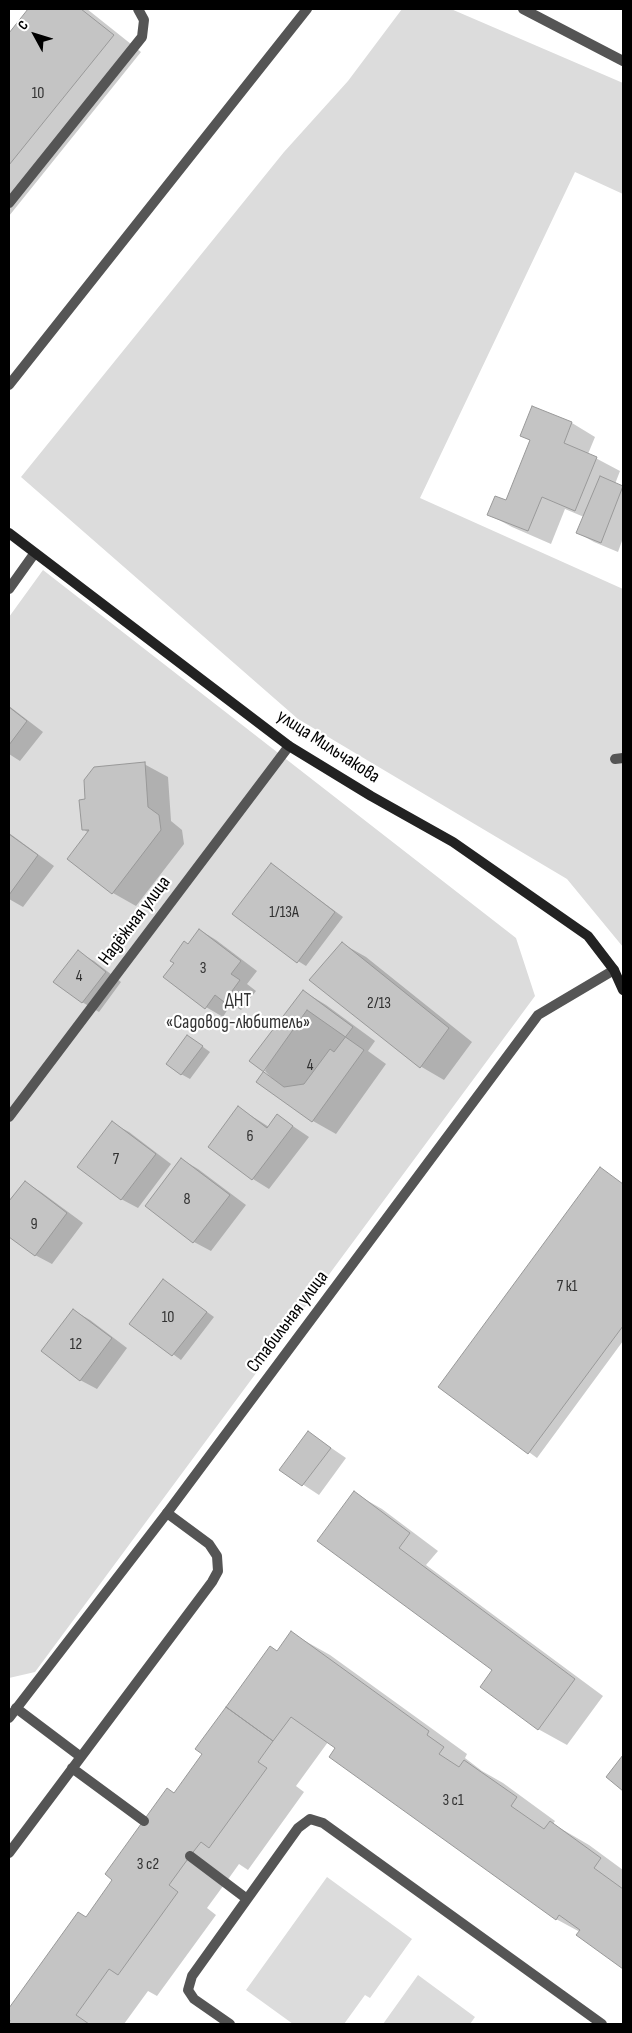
<!DOCTYPE html>
<meta charset="utf-8">
<style>
body{margin:0}
#map{position:relative;width:632px;height:2033px;overflow:hidden;background:#fff;font-family:"Sofia Sans Condensed",sans-serif}
canvas{display:block}
.frame{position:absolute;inset:0;border:10px solid #000;pointer-events:none}
.north{position:absolute;left:10px;top:10px;width:50px;height:50px;-webkit-text-stroke:4px #fff;paint-order:stroke;rotate:309deg;font-size:14px;font-weight:700;line-height:20px;text-align:center;color:#000}
.north::after{content:'';display:block;margin:auto;width:18px;height:22px;background:#000;clip-path:polygon(50% 0,100% 100%,50% 72%,0 100%)}
</style>
<div id="map">
<canvas width="632" height="2033"></canvas>
<div class="frame"></div>
<div class="north">С</div>
</div>
<script>
const c = document.querySelector('canvas').getContext('2d');
c.lineJoin = 'round';
function fill(path, color) { c.fillStyle = color; c.fill(path, 'evenodd'); }
const poly = rows => new Path2D(rows.map(r => 'M' + r).join(''));
function trace(path, color, width, dash) { c.strokeStyle = color; c.lineWidth = width; c.lineCap = dash ? 'butt' : 'round'; c.setLineDash(dash || []); c.stroke(path); }
function write(font, color, halo, rows, align = 'center') {
  c.font = font + ' "Sofia Sans Condensed",sans-serif'; c.lineWidth = 4.5; c.setLineDash([]); c.textBaseline = 'middle'; c.strokeStyle = halo; c.fillStyle = color; for (const [text, x, y, turn = 0] of rows) {
    c.save(); c.translate(x, y); c.rotate((+turn || 0) * Math.PI / 180); c.textAlign = isNaN(turn) ? turn : align; if (halo) c.strokeText(text, 0, 0); c.fillText(text, 0, 0); c.restore();
  }
}
fill(poly([
 [402,9,451,9,623,83,623,194,575,172,420,498,623,589,623,947,567,879,298,719,21,477,284,152,348,81],
 [43,570,516,938,535,996,35,1672,9,1678,9,617],
 [327,1877,412,1939,370,1998,365,1995,344,2024,293,2024,246,1990],
 [418,1975,475,2017,470,2024,383,2024]
]), '#dcdcdc');
fill(poly([
 [30,9,87,9,141,52,9,216,9,34],
 [533,408,572,423,595,437,588,454,620,471,615,484,623,487,623,538,618,552,594,542,578,533,584,517,565,509,551,544,512,527,488,514,506,502,531,441,522,436],
 [9,706,43,732,20,761,9,754],
 [144,764,168,777,171,821,182,830,184,844,136,906,113,893,89,833,83,829],
 [9,833,54,866,23,907,9,899],
 [279,870,343,917,306,966,298,961],
 [200,930,216,940,257,971,247,984,256,991,241,1010,231,1004,223,1017,206,1007,175,963],
 [343,944,366,957,472,1042,444,1080,420,1066],
 [78,952,94,961,121,982,99,1012,82,1002],
 [303,991,326,1005,375,1041,368,1051,386,1064,336,1134,313,1121,265,1071],
 [188,1036,210,1052,190,1079,181,1074],
 [239,1108,269,1127,278,1116,309,1137,269,1189,253,1179,209,1147],
 [112,1123,129,1132,171,1164,138,1208,121,1199],
 [181,1159,198,1169,246,1205,211,1251,194,1242,146,1206],
 [608,1174,623,1185,623,1341,537,1458,440,1387],
 [25,1182,41,1192,83,1223,52,1264,35,1255,9,1235,9,1203],
 [163,1280,214,1317,181,1360,131,1323],
 [73,1310,90,1320,127,1348,97,1389,80,1380],
 [308,1432,346,1458,319,1495,281,1470],
 [354,1493,382,1509,438,1551,426,1565,603,1696,567,1745,538,1729],
 [291,1633,330,1655,467,1754,465,1758,482,1771,503,1783,555,1821,553,1824,589,1845,623,1870,623,1967,578,1935,580,1932,556,1919,328,1742,296,1786,304,1792,248,1870,239,1864,229,1878,207,1908,216,1915,157,1996,148,1991,124,2024,9,2024,12,2020,9,2018,9,2010,79,1913,86,1918,114,1879,168,1789,175,1794]
]), '#0003');
const building = poly([
 [28,9,81,9,114,35,9,165,9,33,28,9],
 [532,406,572,422,564,443,597,457,575,511,542,497,528,531,487,515,495,496,506,500,530,440,520,436,532,406],
 [600,476,623,486,601,543,576,533,600,476],
 [9,707,27,721,9,745,9,707],
 [145,762,148,807,159,815,161,830,112,894,67,859,89,830,82,830,79,800,85,799,84,780,94,767,145,762],
 [9,834,38,855,9,895,9,834],
 [271,863,335,912,297,963,232,914,271,863],
 [199,929,241,961,231,974,240,980,224,1002,215,995,205,1009,163,977,174,963,170,961,184,941,188,944,199,929],
 [342,942,449,1028,420,1068,309,980,342,942],
 [78,950,106,972,82,1003,53,982,78,950],
 [303,990,353,1027,334,1052,330,1049,304,1084,284,1087,249,1061,303,990],
 [307,1010,364,1050,312,1122,256,1082,307,1010],
 [187,1035,203,1046,181,1075,166,1064,187,1035],
 [238,1106,267,1128,277,1114,293,1126,252,1180,208,1147,238,1106],
 [112,1121,156,1154,121,1200,77,1167,112,1121],
 [181,1158,230,1195,193,1243,145,1206,181,1158],
 [600,1167,623,1184,623,1326,528,1454,438,1387,600,1167],
 [25,1181,67,1213,35,1256,9,1237,9,1201,25,1181],
 [163,1279,207,1312,172,1356,129,1324,163,1279],
 [73,1309,112,1338,80,1381,41,1351,73,1309],
 [308,1431,331,1448,302,1486,279,1470,308,1431],
 [354,1491,410,1533,399,1548,575,1679,538,1730,480,1687,492,1670,317,1541,354,1491],
 [291,1631,429,1731,427,1735,444,1747,439,1754,459,1767,464,1760,517,1797,511,1806,544,1829,550,1821,601,1858,594,1868,623,1889,623,1969,576,1935,580,1930,559,1915,556,1920,329,1757,335,1748,291,1717,273,1741,226,1707,270,1646,277,1651,291,1631],
 [226,1707,273,1741,258,1762,267,1768,209,1848,201,1842,190,1856,169,1885,178,1892,118,1975,109,1969,76,2015,89,2024,9,2024,10,2020,9,2019,9,2008,78,1912,86,1917,112,1880,105,1874,167,1788,174,1793,202,1754,195,1749,226,1707],
 [623,1755,623,1791,606,1777,623,1755]
]);
fill(building, '#c4c4c4');
trace(building, '#999', 1);
trace(poly([
 [9,203,142,37,144,20,138,9],
 [615,759,623,758],
 [16,1708,81,1757],
 [72,1768,144,1821],
 [9,1853,212,1582,218,1571,217,1556,209,1544,167,1513],
 [190,1856,247,1899],
 [230,2024,194,1999,188,1990,192,1976,298,1828,310,1819,323,1823,602,2024]
]), '#555', 10);
trace(poly([
 [523,9,623,61],
 [9,385,307,9],
 [9,589,34,554],
 [9,1117,289,746],
 [9,1718,167,1513,538,1015,614,970]
]), '#555', 10);
trace(poly([
 [9,533,289,746,371,796,453,842,588,936,614,970,623,990]
]), '#222', 10);
write('16px', '#313131', null, [
 ["10",38,94],
 ["1/13А",284,913],
 ["3",203,969],
 ["4",79,977],
 ["2/13",379,1004],
 ["4",310,1066],
 ["6",250,1137],
 ["7",116,1160],
 ["8",187,1200],
 ["9",34,1225],
 ["7 к1",567,1287],
 ["10",168,1318],
 ["12",76,1345],
 ["3 с1",453,1801],
 ["3 с2",148,1865]
]);
write('19px', '#000', '#fff', [
 ["улица Мильчакова",328,747,33],
 ["Надёжная улица",135,921,-53],
 ["Стабильная улица",288,1322,-53]
]);
write('19px', '#333', '#fff', [
 ["ДНТ",238,1001],
 ["«Садовод-любитель»",238,1023]
]);
</script>
